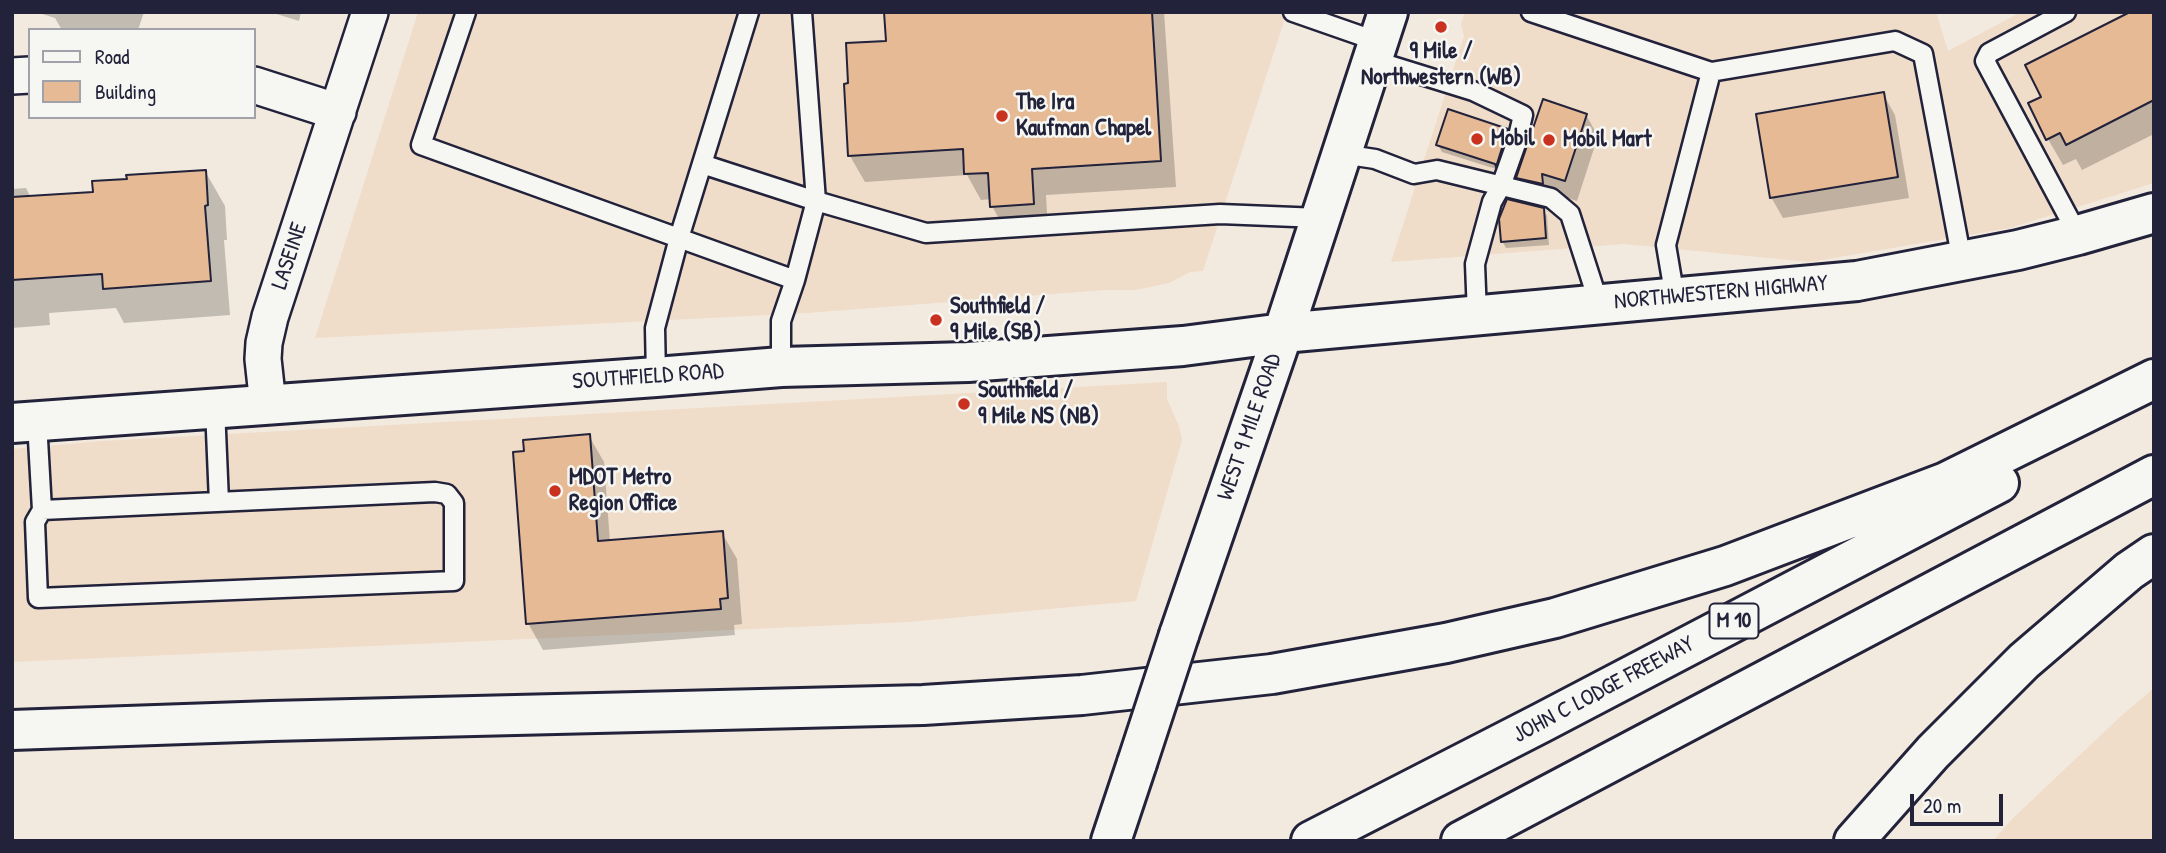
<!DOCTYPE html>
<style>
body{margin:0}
#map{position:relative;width:2166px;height:853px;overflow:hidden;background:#f3eadf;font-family:"Patrick Hand",sans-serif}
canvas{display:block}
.frame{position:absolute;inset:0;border:14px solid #22223b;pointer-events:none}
.legend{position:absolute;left:28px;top:28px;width:228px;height:91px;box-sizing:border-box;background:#f6f6f2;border:2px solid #a1a1a9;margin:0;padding:9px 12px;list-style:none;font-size:21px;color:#22223b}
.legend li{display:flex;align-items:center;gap:14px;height:35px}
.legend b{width:35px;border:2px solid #a1a1a9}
.scale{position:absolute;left:1910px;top:794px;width:93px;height:32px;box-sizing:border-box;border:4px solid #22223b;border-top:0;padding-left:9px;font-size:21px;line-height:24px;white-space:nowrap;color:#22223b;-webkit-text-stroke:5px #f6f6f2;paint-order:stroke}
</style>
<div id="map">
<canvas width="2166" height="853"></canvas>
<div class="frame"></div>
<ul class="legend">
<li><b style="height:9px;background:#f6f6f2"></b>Road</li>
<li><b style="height:19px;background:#e5ba95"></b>Building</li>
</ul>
<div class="scale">20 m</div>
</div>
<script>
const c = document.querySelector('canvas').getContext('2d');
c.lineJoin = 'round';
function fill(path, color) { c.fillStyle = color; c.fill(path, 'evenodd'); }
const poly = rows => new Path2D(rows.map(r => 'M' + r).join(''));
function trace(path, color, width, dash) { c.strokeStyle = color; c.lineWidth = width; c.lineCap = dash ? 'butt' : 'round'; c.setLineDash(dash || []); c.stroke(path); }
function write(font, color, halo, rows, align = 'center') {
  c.font = font + ' "Patrick Hand",sans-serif'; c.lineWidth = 5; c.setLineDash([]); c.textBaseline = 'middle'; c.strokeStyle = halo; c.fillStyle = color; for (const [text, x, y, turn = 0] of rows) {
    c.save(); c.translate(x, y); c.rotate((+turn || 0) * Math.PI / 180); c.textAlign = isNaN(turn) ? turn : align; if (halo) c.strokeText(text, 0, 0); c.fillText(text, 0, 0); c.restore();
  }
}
fill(poly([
 [418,12,1287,12,1203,271,1190,272,1169,283,1135,290,1105,290,807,313,315,338],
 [1465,12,1936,12,1948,51,2021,12,2154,12,2154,183,2010,228,1810,262,1624,244,1391,262,1464,36,1461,24],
 [1167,382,1167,399,1179,426,1182,440,1136,601,908,622,12,662,12,449,102,441],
 [2154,688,2154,841,1993,841,2013,818,2120,717]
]), '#efdcc9');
fill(poly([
 [36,12,144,12,138,30,62,30,55,18],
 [270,12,301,12,299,21],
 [886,12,1164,12,1176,187,1046,195,1048,230,1007,233,992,206,992,199,981,200,967,175,865,182,850,156,850,85,888,42],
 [2154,12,2154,134,2082,170,2076,159,2063,165,2048,139,2044,98],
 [1883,94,1895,115,1909,198,1783,218,1771,197],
 [1586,115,1598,136,1577,201,1553,193,1530,198,1518,178],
 [1507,130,1511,137,1499,170,1442,152,1438,145],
 [205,171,225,206,227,240,224,240,230,315,124,323,116,308,49,313,50,325,12,328,12,189,26,188,31,198,95,194],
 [1543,210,1547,216,1549,245,1506,248,1502,241],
 [589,436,604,462,610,542,722,533,737,559,742,624,734,625,735,635,543,650,528,623]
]), '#0003');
const building = poly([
 [884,12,1152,12,1161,161,1032,169,1034,204,990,207,988,173,964,174,963,149,848,156,844,84,848,83,846,43,886,41,884,12],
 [2130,12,2154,12,2154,100,2066,145,2060,133,2046,140,2028,103,2041,97,2025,65,2130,12],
 [1884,92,1898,177,1770,198,1756,114,1884,92],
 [1543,99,1587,114,1565,181,1542,174,1543,184,1516,178,1543,99],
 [1448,109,1508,129,1496,167,1495,164,1436,145,1448,109],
 [206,170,208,205,205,206,211,281,103,289,102,274,12,280,12,197,93,192,92,181,127,179,126,175,206,170],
 [1507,199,1544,208,1546,238,1501,242,1499,219,1507,199],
 [590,434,598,541,723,531,728,598,720,599,721,609,526,624,513,452,524,451,523,440,590,434]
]);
fill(building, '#e5ba95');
trace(building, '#22223b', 2);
const service = poly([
 [466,12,421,145,795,280],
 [1293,12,1379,42],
 [1531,12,1711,72,1895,41,1923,54,1962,261],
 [2066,12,1989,53,1985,61,2078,235],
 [1373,60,1473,91,1523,115,1517,141,1501,186,1492,202,1475,264,1477,315],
 [1342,154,1375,159,1414,174,1437,170,1551,198,1570,214,1599,304],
 [702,164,816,201,926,233,1220,214,1320,218],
 [1675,298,1666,245,1711,72],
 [781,367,781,321,795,280,816,201,802,12],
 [656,377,655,328,679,238,749,12],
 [215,408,219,502],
 [37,422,42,510,435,492,447,494,454,503,454,581,38,598,35,522,42,510]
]);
const minor = poly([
 [12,76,30,75],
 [254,85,338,112],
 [268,405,263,359,264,343,270,317,370,12]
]);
const secondary = poly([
 [12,423,656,377,781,367,968,362,1183,346,1283,333,1857,281,2018,250,2078,235,2154,213],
 [1179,635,1283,333,1388,12],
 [1111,841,1137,763]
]);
const motorway = poly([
 [12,730,271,721,923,705,1082,695,1272,674,1446,643,1555,618,1725,566,1946,482,2154,379],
 [1311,841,1541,723,1999,483],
 [1461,841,2154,475],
 [1854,841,1933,752,2024,661,2129,571,2154,554]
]);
trace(service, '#22223b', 23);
trace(minor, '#22223b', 40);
trace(secondary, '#22223b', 44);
trace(motorway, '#22223b', 44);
trace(service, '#f6f6f2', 18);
trace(minor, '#f6f6f2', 35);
trace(secondary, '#f6f6f2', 38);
trace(motorway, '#f6f6f2', 38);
const secondaryBridge = poly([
 [1137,763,1179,635]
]);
trace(secondaryBridge, '#22223b', 44, []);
trace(secondaryBridge, '#f6f6f2', 38);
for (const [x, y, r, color] of [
 [1441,27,7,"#c8321e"],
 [1002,116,7,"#c8321e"],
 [1477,139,7,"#c8321e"],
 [1549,140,7,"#c8321e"],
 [936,320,7,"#c8321e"],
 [964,404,7,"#c8321e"],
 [555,491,7,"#c8321e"]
]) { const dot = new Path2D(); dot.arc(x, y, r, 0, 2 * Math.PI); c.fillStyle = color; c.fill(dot); trace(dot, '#f6f6f2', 2.5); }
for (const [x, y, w] of [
 [1734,621,49]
]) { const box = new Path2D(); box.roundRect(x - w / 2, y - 17.5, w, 35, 5); c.fillStyle = '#f6f6f2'; c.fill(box); trace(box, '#22223b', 2); }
write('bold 21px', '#22223b', null, [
 ["M 10",1734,621]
]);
write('bold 23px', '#22223b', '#f6f6f2', [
 ["9 Mile /",1441,52,"center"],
 ["Northwestern (WB)",1441,78,"center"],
 ["The Ira",1016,103],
 ["Kaufman Chapel",1016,129],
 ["Mobil",1491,139],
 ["Mobil Mart",1563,140],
 ["Southfield /",950,307],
 ["9 Mile (SB)",950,333],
 ["Southfield /",978,391],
 ["9 Mile NS (NB)",978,417],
 ["MDOT Metro",569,478],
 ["Region Office",569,504]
], 'left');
write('23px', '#22223b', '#f6f6f2', [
 ["LASEINE",290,256,-72],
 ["NORTHWESTERN HIGHWAY",1721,293,-5],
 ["SOUTHFIELD ROAD",648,377,-4],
 ["WEST 9 MILE ROAD",1250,427,-71],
 ["JOHN C LODGE FREEWAY",1604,690,-28]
]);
</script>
